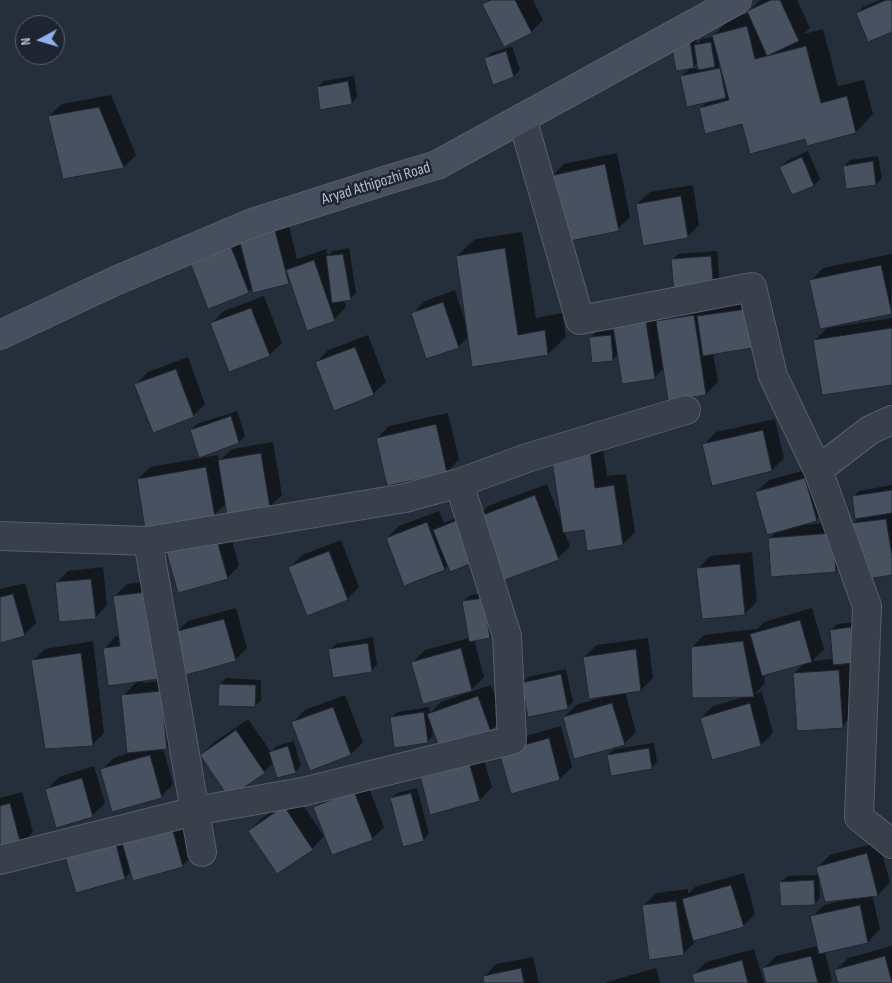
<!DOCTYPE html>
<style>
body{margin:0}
#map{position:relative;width:892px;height:983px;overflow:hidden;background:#252e3b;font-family:"Sofia Sans Condensed",sans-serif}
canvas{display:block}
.north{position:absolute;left:15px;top:15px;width:50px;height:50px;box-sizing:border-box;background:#1e2531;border:1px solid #5a616d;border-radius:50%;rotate:264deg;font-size:14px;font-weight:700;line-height:20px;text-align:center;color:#b5bbc7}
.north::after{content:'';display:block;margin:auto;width:18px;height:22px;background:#91b0f0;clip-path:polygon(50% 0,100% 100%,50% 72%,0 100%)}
</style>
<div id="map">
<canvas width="892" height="983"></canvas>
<div class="north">N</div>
</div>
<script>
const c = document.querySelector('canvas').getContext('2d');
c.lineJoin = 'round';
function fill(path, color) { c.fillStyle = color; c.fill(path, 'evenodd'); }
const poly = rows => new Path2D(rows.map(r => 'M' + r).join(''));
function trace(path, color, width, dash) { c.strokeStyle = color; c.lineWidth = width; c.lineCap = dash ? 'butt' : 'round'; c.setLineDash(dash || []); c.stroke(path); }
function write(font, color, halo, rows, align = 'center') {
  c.font = font + ' "Sofia Sans Condensed",sans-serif'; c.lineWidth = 5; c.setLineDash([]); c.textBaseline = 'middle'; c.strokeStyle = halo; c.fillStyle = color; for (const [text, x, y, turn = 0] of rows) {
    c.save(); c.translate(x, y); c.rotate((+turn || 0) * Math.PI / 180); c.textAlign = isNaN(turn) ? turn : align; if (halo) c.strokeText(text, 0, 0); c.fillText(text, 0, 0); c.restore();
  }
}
fill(poly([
 [489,0,533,0,543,20,531,32,484,5],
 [760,0,797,0,810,28,804,34,823,29,838,86,864,80,873,114,856,132,808,144,806,138,743,122,700,108,708,101,682,76,690,68,672,43,695,34,697,44,702,39,714,37,714,35,731,18,749,13,748,12],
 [698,62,699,68,692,69],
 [880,0,892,0,892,30,857,13,863,7],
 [512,46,520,70,514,76,494,83,485,59,491,53],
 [354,76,357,97,351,103,318,87,324,81],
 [111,95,136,155,124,167,64,177,49,116,62,104],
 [808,151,820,179,814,185,792,194,781,167,787,161],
 [617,153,630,217,618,229,552,176,564,164],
 [878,156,882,178,876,184,844,166,850,160],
 [693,185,699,225,687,237,637,204,650,192],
 [287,218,297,259,326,249,328,255,333,251,349,248,356,293,350,299,344,300,346,307,334,320,290,281,288,283,253,287,248,292,190,261],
 [522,232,536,318,562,313,566,337,548,354,469,336,458,347,413,313,425,301,455,290,465,321,457,256,475,239],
 [717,251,720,284,672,260,678,254],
 [892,254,891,313,811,281,823,268],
 [264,296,282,343,269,355,212,323,224,311],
 [759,297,764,335,752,347,713,353,718,382,706,394,664,368,654,378,618,354,612,360,591,337,597,331,615,330,657,303,659,320,670,309],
 [892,318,892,383,815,340,827,328],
 [368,335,386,382,373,394,316,363,328,350],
 [188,357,205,404,193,416,136,384,148,372],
 [237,411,245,436,239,442,200,456,191,430,197,424],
 [448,413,459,459,447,472,377,438,389,426],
 [775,419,784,458,772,470,713,484,704,445,716,432],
 [602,438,607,476,626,474,635,532,623,544,585,528,564,531,570,546,558,558,476,518,488,506,547,484,562,523,553,456],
 [273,442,282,495,269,507,226,504,214,515,138,479,150,467,218,455,219,461,232,449],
 [817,467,828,507,816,520,802,525,845,521,848,559,835,571,769,539,777,531,756,492,769,480],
 [892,485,892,574,853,524,860,517,853,497,859,491],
 [439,511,444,523,466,514,449,565,444,569,387,538,399,526],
 [228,525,239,566,227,578,179,592],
 [341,540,359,587,347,599,290,568,302,555],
 [752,552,757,601,745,614,698,569,710,556],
 [103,567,107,605,95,618,56,583,68,571],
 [159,580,143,683,173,679,179,735,167,748,163,748,173,784,161,797,101,770,114,758,129,753,123,696,137,681,104,649,116,636,120,636,115,596,127,584],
 [25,583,36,623,24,635,0,642,0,589],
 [490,593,496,631,490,637,474,639,484,677,469,692,491,685,503,719,490,731,432,728,433,736,427,742,391,718,397,712,429,707,430,713,441,702,464,694,464,692,413,662,425,650,469,638,464,601,470,595],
 [236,608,247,648,235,660,176,633,188,621],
 [812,608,824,649,812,661,833,659,831,630,837,624,857,622,854,714,842,727,794,673,805,663,764,674,765,683,755,694,762,692,773,733,761,745,713,758,701,718,713,706,747,696,692,647,704,635,755,629,755,631,764,622],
 [373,637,377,665,371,671,330,650,336,644],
 [648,638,653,678,641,690,625,692,636,732,624,744,564,717,576,705,607,696,584,657,597,645],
 [93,641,104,733,92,745,33,661,45,649],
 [566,669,573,702,567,708,522,683,528,677],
 [226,678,261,680,261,700,255,706,220,684],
 [345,695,363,742,351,754,293,722,305,710],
 [248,719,271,752,277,746,294,741,301,766,295,772,274,762,264,772,201,755,213,743],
 [561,726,572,767,560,779,512,792,512,740],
 [654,743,657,762,651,768,608,755,614,749],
 [480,747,492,787,480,800,431,813],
 [94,766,105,803,92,816,46,790,59,777],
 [366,780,384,827,372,839,315,807,327,795],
 [417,788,429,834,423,840,391,799,397,793],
 [22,792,33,832,21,844,0,850,0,798],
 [296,795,324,836,312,849,277,872,249,831,261,819],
 [183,813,194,854,182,866,131,871,125,878,65,851],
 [879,842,890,882,878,895,872,895,880,929,868,942,825,952,832,981,829,983,767,983,764,968,776,956,818,946,812,917,824,905,841,901,819,880,820,898,814,904,781,882,787,876,820,875,818,867,830,855],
 [744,873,755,914,743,926,695,939,695,942,683,954,643,906,656,893,688,889,688,894,695,887],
 [892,946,892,983,839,983,836,970,848,958],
 [754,949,764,983,696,983,693,975,706,962],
 [533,957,539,983,486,983,484,977,496,964],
 [656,968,660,983,606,983,607,982]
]), '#0007');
const building = poly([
 [491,0,515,0,532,33,504,47,482,4,491,0],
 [771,0,780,0,799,41,767,56,747,11,771,0],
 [886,0,892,0,892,32,868,42,856,13,886,0],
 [747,26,755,59,806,46,821,103,847,96,856,133,807,146,805,139,750,154,742,124,705,134,699,108,729,100,712,35,747,26],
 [690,39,694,68,676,71,671,42,690,39],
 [711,42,715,67,698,70,694,45,711,42],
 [506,51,514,77,493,85,484,58,506,51],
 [720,68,726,98,687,107,680,76,720,68],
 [348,81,352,104,320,110,317,87,348,81],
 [99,107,124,168,63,179,48,116,99,107],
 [802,157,814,186,792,195,779,167,802,157],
 [873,161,876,185,846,189,843,166,873,161],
 [605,164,619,231,565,242,550,176,605,164],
 [681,196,688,238,643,246,636,204,681,196],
 [275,230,289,284,253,293,239,239,275,230],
 [230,244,249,293,208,309,189,260,230,244],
 [505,248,518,335,545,330,548,355,472,367,456,256,505,248],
 [343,254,351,300,332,303,326,256,343,254],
 [711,256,714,291,674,294,671,259,711,256],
 [314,260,335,321,307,331,286,270,314,260],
 [881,265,892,314,820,329,809,280,881,265],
 [443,302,459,348,426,359,411,313,443,302],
 [251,308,270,356,229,372,210,323,251,308],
 [747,309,752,348,703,356,697,316,747,309],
 [645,315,655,379,622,384,612,320,645,315],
 [694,315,706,395,668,401,656,321,694,315],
 [892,328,892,385,822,395,813,340,892,328],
 [611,335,613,361,592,363,589,337,611,335],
 [355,347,374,395,334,411,315,362,355,347],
 [176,369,194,417,153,433,134,384,176,369],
 [231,416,239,443,199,458,190,430,231,416],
 [436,424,447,473,387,486,376,438,436,424],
 [763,430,772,471,712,486,702,444,763,430],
 [590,450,595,488,614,485,623,545,587,551,584,530,563,533,551,455,590,450],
 [261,453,270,508,227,515,218,460,261,453],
 [206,467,215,517,145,529,137,479,206,467],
 [805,478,817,521,767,535,755,492,805,478],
 [892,490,892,513,855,519,852,496,892,490],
 [535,495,559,560,499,582,475,518,535,495],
 [460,519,477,561,450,572,433,530,460,519],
 [886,519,892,555,892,575,861,580,852,523,886,519],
 [427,522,445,570,404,586,386,538,427,522],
 [833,533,836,572,771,577,768,538,833,533],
 [216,537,228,579,178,593,166,551,216,537],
 [329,551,348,600,307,616,288,567,329,551],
 [740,564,745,615,702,619,696,568,740,564],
 [91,579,96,619,59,622,55,582,91,579],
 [147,592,158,679,108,686,103,648,120,646,113,596,147,592],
 [13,594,25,636,0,643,0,597,13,594],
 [484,598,490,638,469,642,462,601,484,598],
 [224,619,236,661,186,675,174,632,224,619],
 [800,620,812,662,762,676,750,634,800,620],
 [851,627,854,663,833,665,830,630,851,627],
 [743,641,754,697,692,698,691,647,743,641],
 [368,643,372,672,333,678,328,649,368,643],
 [461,648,472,691,423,704,411,662,461,648],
 [636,649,641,691,589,699,583,657,636,649],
 [81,653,93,746,45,749,31,660,81,653],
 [839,670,843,728,797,731,793,673,839,670],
 [561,674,568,709,528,717,521,683,561,674],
 [219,684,256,685,255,707,218,706,219,684],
 [161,691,167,749,127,753,121,695,161,691],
 [478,696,491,732,440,750,427,714,478,696],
 [612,703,625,745,574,759,563,717,612,703],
 [750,703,761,746,712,760,700,718,750,703],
 [333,707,351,755,310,771,291,722,333,707],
 [424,712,428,743,394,748,390,717,424,712],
 [236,730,265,773,229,798,200,755,236,730],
 [549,738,560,780,511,794,499,752,549,738],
 [288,746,296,773,277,778,269,752,288,746],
 [649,748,652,769,611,776,607,755,649,748],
 [150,755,162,798,112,812,100,769,150,755],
 [468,758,480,801,430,815,419,772,468,758],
 [82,778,93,817,56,828,45,789,82,778],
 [354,791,373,840,332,855,313,807,354,791],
 [411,793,424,841,403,847,390,798,411,793],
 [10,803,21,845,0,851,0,806,10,803],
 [284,806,313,850,277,874,248,831,284,806],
 [171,824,183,867,133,881,121,839,171,824],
 [114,836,125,879,76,893,63,850,114,836],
 [867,853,878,896,825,902,816,867,867,853],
 [814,880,815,905,781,906,779,882,814,880],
 [731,885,744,927,693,941,682,899,731,885],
 [676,901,684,955,649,960,642,905,676,901],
 [860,905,868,943,819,954,810,916,860,905],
 [811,956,818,983,766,983,762,968,811,956],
 [885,956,892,983,838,983,834,970,885,956],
 [742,960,748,983,694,983,692,974,742,960],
 [521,968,524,983,484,983,483,976,521,968]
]);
fill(building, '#475160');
trace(building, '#202733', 1);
const street = poly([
 [522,118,580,320,752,287,773,376,818,470],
 [892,420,870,430,818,470,867,606,859,817,892,844],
 [0,536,148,541,405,498,459,483,527,458,686,410],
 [148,541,202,852],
 [0,860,195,811,302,792,512,740,507,636,459,483]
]);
const secondary = poly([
 [0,335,115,281,252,223,387,180,437,165,737,0]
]);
trace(street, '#575e6a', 30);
trace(secondary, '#575e6a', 30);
trace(street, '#39404c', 28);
trace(secondary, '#474f5e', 28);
write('16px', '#b5bbc7', '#1e2531', [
 ["Aryad Athipozhi Road",376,184,-17]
]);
</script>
